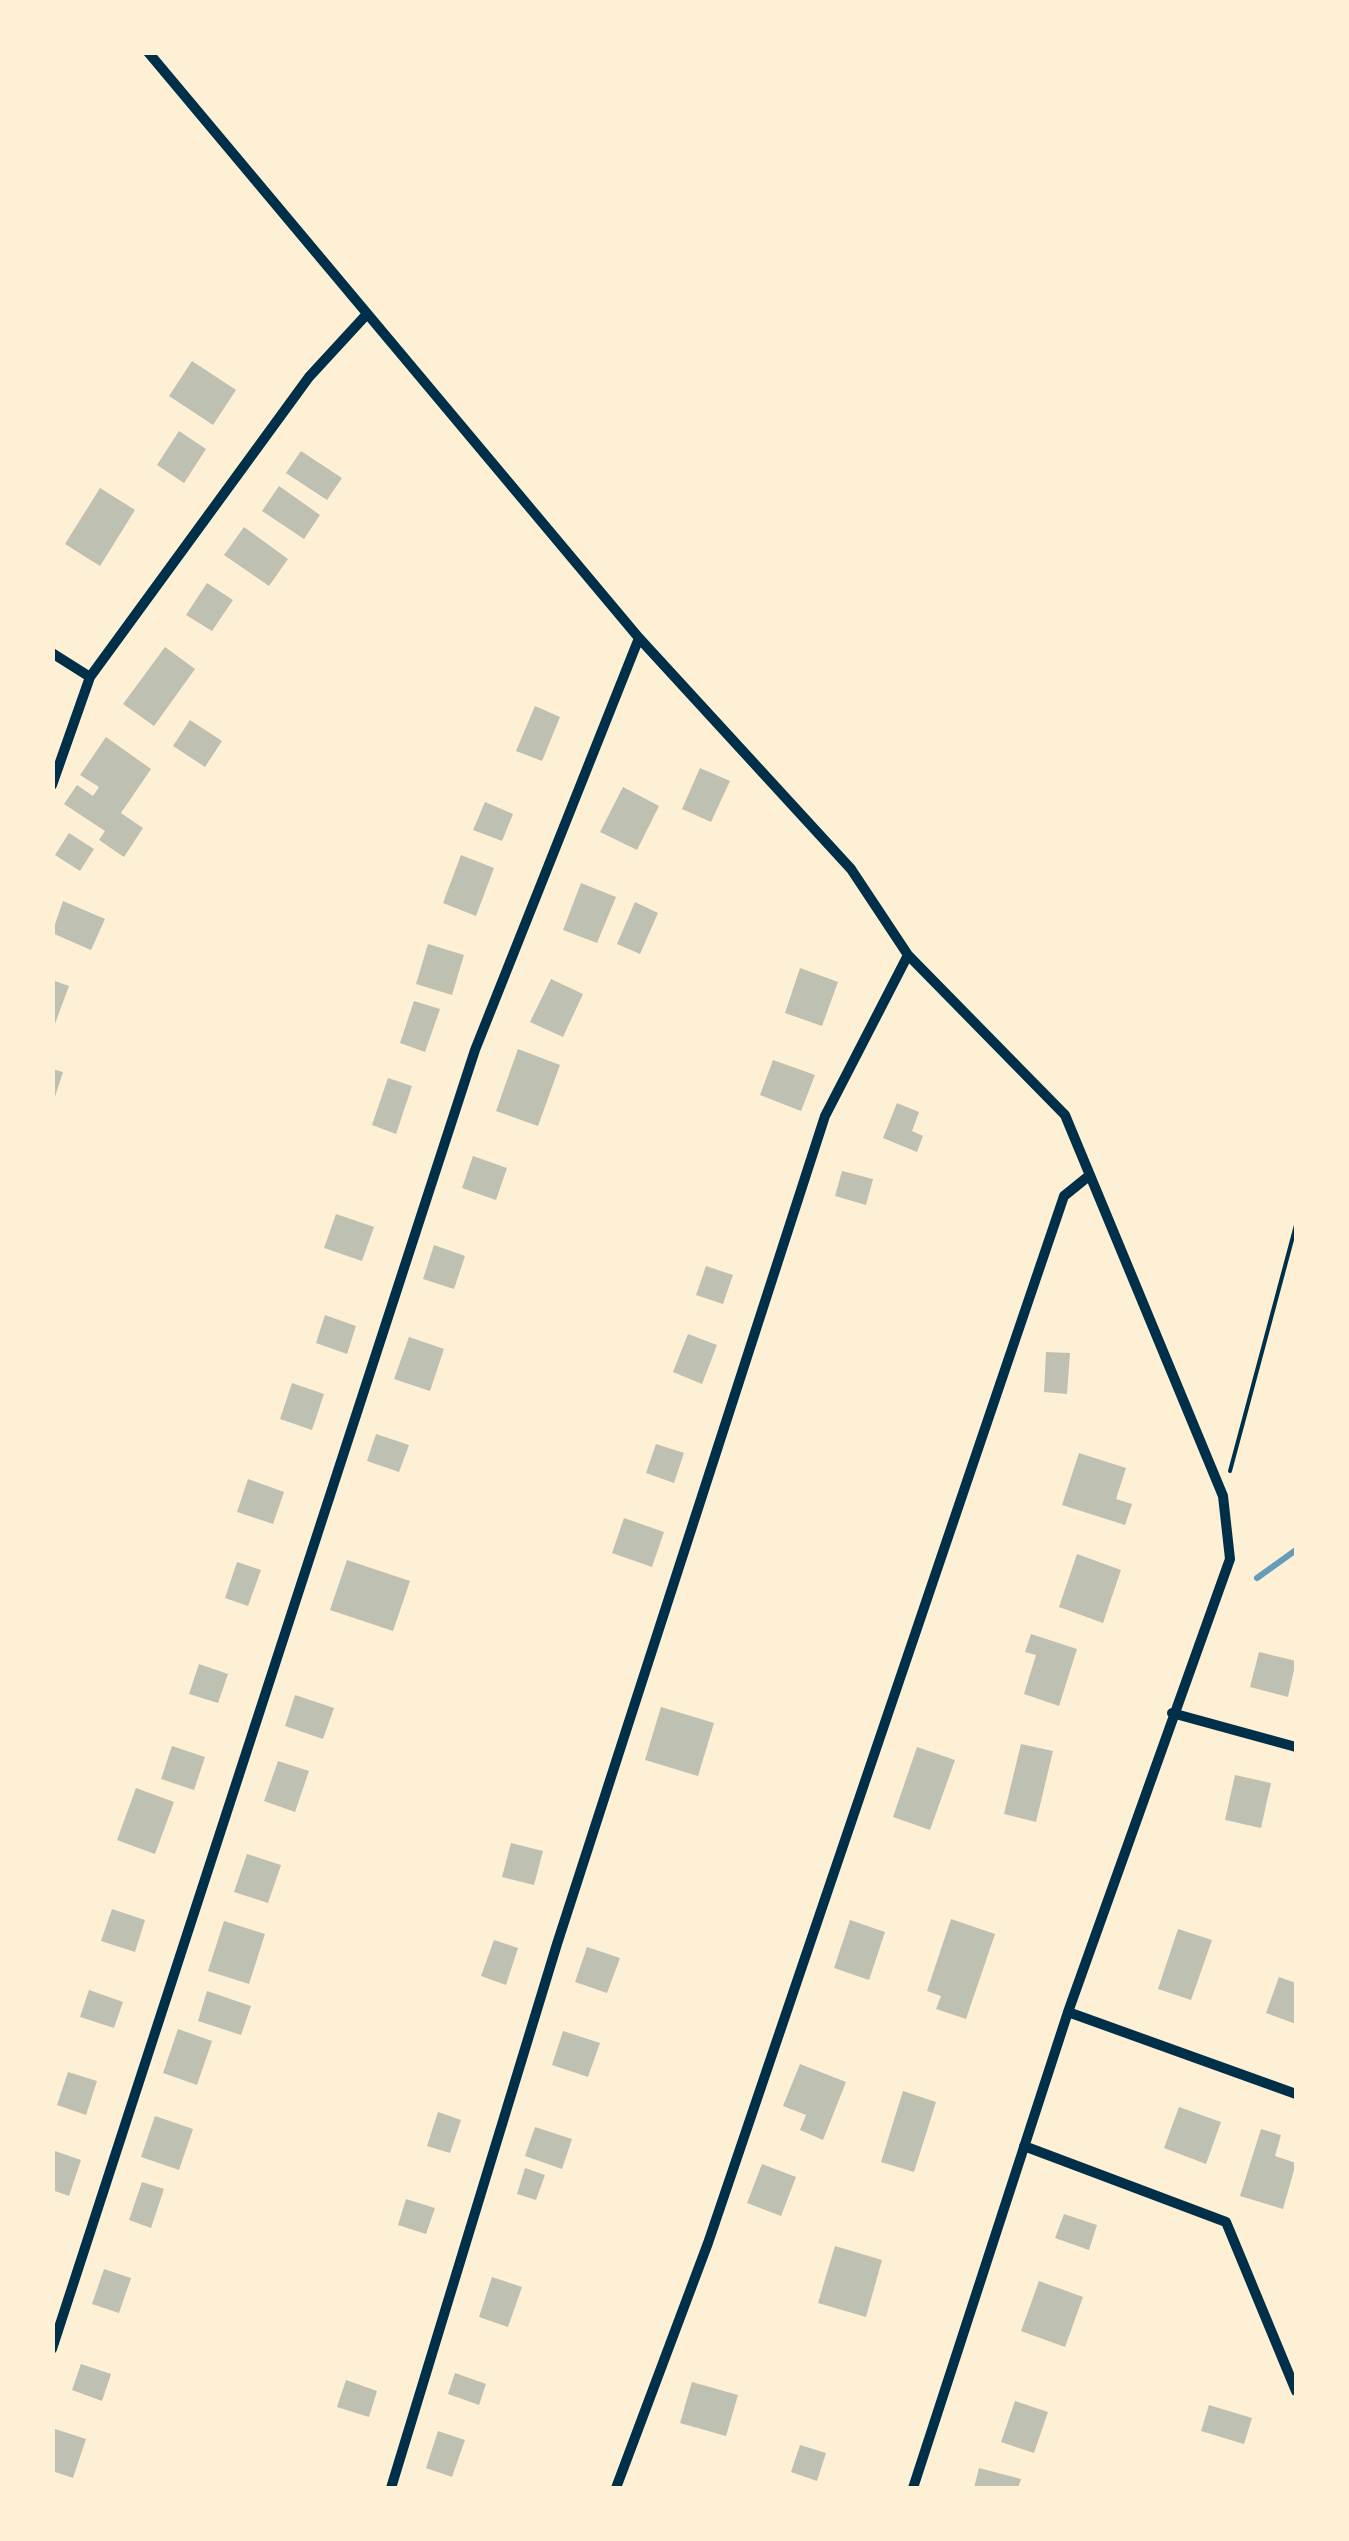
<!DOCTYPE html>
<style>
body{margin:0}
#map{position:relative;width:1349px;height:2541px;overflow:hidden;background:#fdf0d5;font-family:Commissioner,sans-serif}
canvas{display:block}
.frame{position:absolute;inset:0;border:55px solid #fdf0d5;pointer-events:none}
</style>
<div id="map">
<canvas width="1349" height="2541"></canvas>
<div class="frame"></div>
</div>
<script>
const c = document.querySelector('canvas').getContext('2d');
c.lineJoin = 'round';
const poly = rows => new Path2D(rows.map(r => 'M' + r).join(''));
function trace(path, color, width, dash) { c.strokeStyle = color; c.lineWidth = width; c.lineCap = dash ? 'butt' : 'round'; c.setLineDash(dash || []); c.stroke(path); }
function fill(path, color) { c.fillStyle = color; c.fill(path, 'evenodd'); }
trace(poly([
 [1257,1578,1296,1550]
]), '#669bbc', 6);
fill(poly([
 [192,361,236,390,213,425,169,396],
 [179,431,206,449,184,483,157,465],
 [301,451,342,478,327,500,286,473],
 [279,486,320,515,304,539,262,511],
 [100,488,135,510,100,566,65,544],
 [244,527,288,559,269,586,224,555],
 [207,583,233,600,212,631,186,615],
 [165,647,195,669,154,726,123,704],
 [535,706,560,717,542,761,516,751],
 [190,720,222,741,205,767,173,746],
 [106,737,151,769,121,813,143,828,124,857,99,840,105,831,64,804,77,785,93,796,99,787,80,775],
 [700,768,730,781,711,822,682,809],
 [623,787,659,806,637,850,600,832],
 [485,802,513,814,502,841,473,830],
 [69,833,94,849,80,871,55,855],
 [461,855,494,868,476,916,443,903],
 [581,883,616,897,597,943,563,930],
 [63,901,105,919,91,950,52,933],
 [635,902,658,913,640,954,617,944],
 [428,944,464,955,452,995,416,984],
 [800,968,838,982,822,1026,785,1013],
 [551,979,583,994,563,1037,530,1022],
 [52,980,69,986,53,1029,52,1029],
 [414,1001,440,1009,425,1052,400,1043],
 [518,1049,560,1065,538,1126,496,1111],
 [773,1060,815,1075,801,1111,760,1095],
 [52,1069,63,1072,53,1103,52,1103],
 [388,1078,412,1086,396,1134,372,1125],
 [897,1103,919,1112,912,1131,923,1136,917,1152,883,1138],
 [473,1156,507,1168,496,1200,462,1188],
 [842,1171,873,1179,866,1205,835,1196],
 [336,1214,374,1227,362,1261,324,1248],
 [434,1245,465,1256,454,1289,423,1279],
 [706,1266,733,1275,723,1304,696,1295],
 [325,1315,356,1326,347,1354,316,1343],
 [688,1334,717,1345,702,1384,673,1372],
 [409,1337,444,1349,430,1391,394,1379],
 [1046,1352,1070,1353,1067,1394,1044,1392],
 [292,1383,324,1394,312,1430,280,1419],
 [376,1434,409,1445,399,1472,367,1461],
 [656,1444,684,1453,674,1483,646,1473],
 [1079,1453,1126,1468,1116,1499,1132,1504,1125,1525,1062,1505],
 [248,1479,284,1492,273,1524,237,1512],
 [624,1518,664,1532,652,1567,612,1553],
 [1077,1554,1121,1570,1103,1623,1059,1607],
 [347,1560,410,1581,393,1631,330,1610],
 [237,1562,261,1570,248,1606,225,1598],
 [1031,1634,1077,1649,1059,1706,1024,1694,1036,1655,1025,1652],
 [1259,1652,1296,1661,1288,1697,1250,1687],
 [199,1664,228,1674,218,1703,189,1694],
 [295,1695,334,1708,323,1739,285,1726],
 [661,1707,714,1723,698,1776,645,1760],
 [1021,1744,1053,1751,1036,1822,1004,1814],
 [172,1746,205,1757,194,1790,161,1779],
 [917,1747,955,1760,930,1830,893,1817],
 [278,1761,309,1771,295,1812,264,1801],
 [1235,1775,1271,1783,1261,1828,1225,1820],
 [136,1788,174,1802,155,1854,117,1840],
 [511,1843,543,1851,534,1885,502,1877],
 [247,1854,281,1865,268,1903,234,1892],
 [112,1909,145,1920,135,1952,101,1941],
 [951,1919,995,1934,966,2019,936,2009,941,1996,927,1991],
 [850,1920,885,1932,869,1980,834,1968],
 [224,1921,265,1934,249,1984,208,1971],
 [1178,1929,1212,1940,1191,2000,1158,1989],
 [494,1940,518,1948,506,1985,481,1976],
 [587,1947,620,1958,607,1993,575,1982],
 [1279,1977,1296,1983,1296,2024,1266,2013],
 [89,1990,123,2002,114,2028,80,2017],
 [207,1991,251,2006,241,2035,198,2021],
 [178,2029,212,2041,197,2085,163,2073],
 [563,2031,600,2043,588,2077,552,2065],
 [800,2064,846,2082,823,2140,800,2130,806,2115,783,2106],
 [68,2072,97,2081,86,2115,57,2105],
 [903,2091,936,2102,914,2172,881,2162],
 [1179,2107,1221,2122,1206,2164,1164,2148],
 [438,2112,461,2120,450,2153,427,2146],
 [155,2116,193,2129,179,2170,141,2157],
 [535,2127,572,2139,562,2169,525,2156],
 [1261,2129,1281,2135,1275,2156,1296,2163,1283,2209,1240,2196],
 [52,2150,81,2160,69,2196,52,2190],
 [762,2164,796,2177,781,2216,747,2203],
 [525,2168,545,2175,536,2200,517,2194],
 [142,2182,164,2189,151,2228,129,2220],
 [406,2199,435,2208,426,2234,398,2225],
 [1064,2214,1097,2225,1089,2250,1055,2238],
 [835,2246,882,2260,866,2317,818,2303],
 [104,2269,131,2278,119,2313,92,2304],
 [492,2277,522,2287,508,2327,479,2317],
 [1039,2281,1083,2297,1065,2347,1021,2331],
 [81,2364,111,2374,102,2401,72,2390],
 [455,2373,486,2384,479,2405,448,2394],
 [346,2380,377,2391,369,2417,337,2407],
 [692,2382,738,2395,726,2436,680,2423],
 [1015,2401,1048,2412,1034,2453,1001,2442],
 [1209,2405,1252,2418,1244,2444,1201,2431],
 [52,2428,86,2439,73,2478,52,2471],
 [438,2431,465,2440,452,2477,426,2468],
 [800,2445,826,2453,817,2481,791,2472],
 [979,2468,1021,2479,1018,2488,974,2488]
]), '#bec0b2');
trace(poly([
 [1230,1471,1296,1225]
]), '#003049', 4);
trace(poly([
 [148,52,639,638,851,869,908,955,1065,1115,1223,1496,1230,1559,1068,2012,913,2488],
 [52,653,90,677],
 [52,785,90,677,309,377,367,314],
 [1172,1713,1296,1747],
 [1068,2012,1296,2094],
 [1024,2146,1226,2222,1296,2391],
 [52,2349,475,1050,639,638],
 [391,2488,557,1944,825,1116,908,955],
 [616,2488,708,2243,1064,1196,1090,1175]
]), '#003049', 10);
</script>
